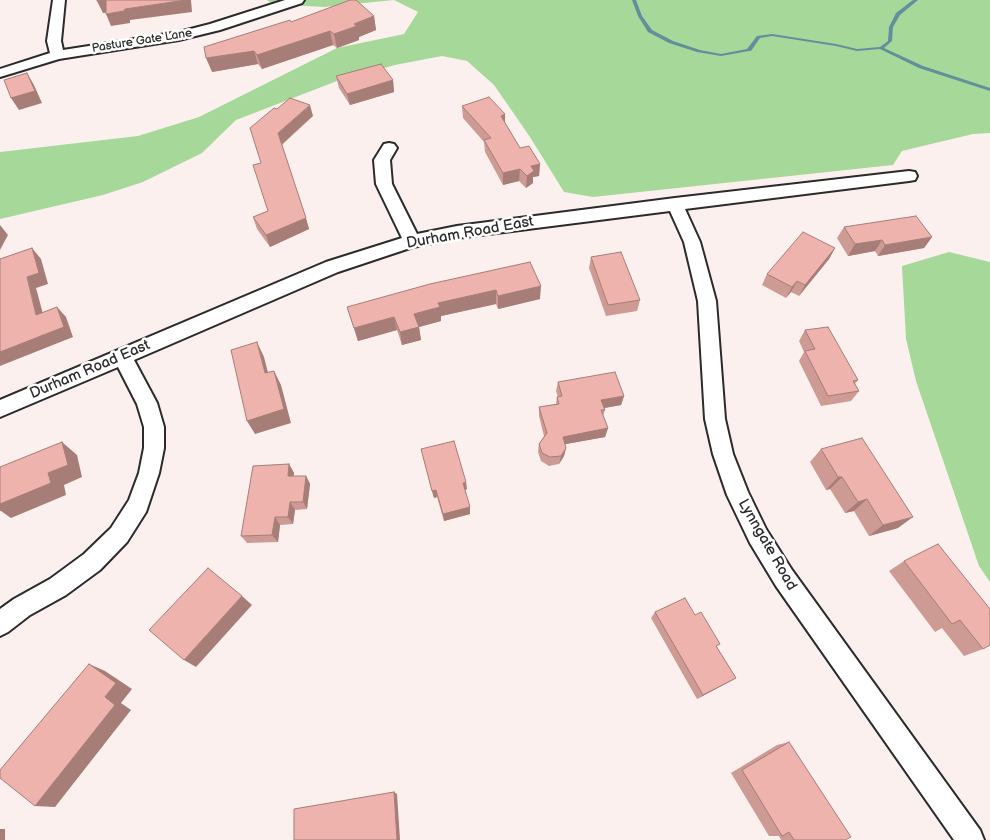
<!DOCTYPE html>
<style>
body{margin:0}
canvas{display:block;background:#fcf0ee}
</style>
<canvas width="990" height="840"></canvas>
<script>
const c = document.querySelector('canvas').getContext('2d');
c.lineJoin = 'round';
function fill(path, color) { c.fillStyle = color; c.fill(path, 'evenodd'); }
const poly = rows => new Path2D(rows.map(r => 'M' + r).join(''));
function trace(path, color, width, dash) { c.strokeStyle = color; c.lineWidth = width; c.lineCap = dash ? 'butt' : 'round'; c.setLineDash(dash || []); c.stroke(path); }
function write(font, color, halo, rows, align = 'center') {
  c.font = font + ' "Balsamiq Sans",sans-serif'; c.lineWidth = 5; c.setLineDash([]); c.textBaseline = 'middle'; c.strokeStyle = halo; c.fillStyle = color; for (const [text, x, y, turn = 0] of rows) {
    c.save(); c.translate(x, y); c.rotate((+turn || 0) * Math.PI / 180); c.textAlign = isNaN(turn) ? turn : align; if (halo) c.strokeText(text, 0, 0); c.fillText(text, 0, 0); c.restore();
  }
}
fill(poly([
 [267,0,990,0,990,133,973,134,902,151,893,165,593,197,564,192,530,137,494,85,467,61,442,56,395,65,337,81,236,120,202,153,143,182,103,195,0,219,0,152,138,136,199,117,337,48,404,34,418,12,394,0,324,7,272,4],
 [949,252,990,262,990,582,979,566,916,381,906,339,902,266]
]), '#a6d89a');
fill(poly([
 [632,0,636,0,642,16,652,30,673,41,700,50,721,54,747,49,757,36,772,34,836,44,857,49,880,47,888,41,889,27,896,13,913,0,918,0,900,15,893,27,892,41,884,48,923,66,990,88,990,91,919,68,880,49,857,51,836,46,772,36,760,38,751,51,749,51,721,56,697,52,669,43,648,32,638,16,632,0]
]), '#628f9b');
const street = poly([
 [53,0,65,0,61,41,63,50,179,32,210,24,285,0,304,0,302,3,220,30,179,40,59,59,0,77,0,69,50,53,47,41,53,0],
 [389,143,394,144,397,148,390,160,392,184,417,234,457,226,675,198,909,171,915,172,917,176,915,180,909,181,685,209,700,242,716,301,725,419,733,454,748,492,766,529,792,570,980,830,984,840,954,840,776,586,750,543,727,495,713,454,705,419,698,301,684,242,670,211,457,238,413,247,338,272,134,360,157,403,164,427,164,448,159,473,146,512,127,542,100,570,66,595,30,615,8,632,0,636,0,609,14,599,50,579,84,554,111,528,129,500,139,473,144,448,144,427,137,404,118,367,0,417,0,400,326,262,402,238,376,184,374,160,384,144,389,143]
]);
trace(street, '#2b2b2b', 4);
fill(street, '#fff');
fill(poly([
 [374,16,376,30,359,37,359,40,337,48,333,45,262,69,258,64,212,72,291,22],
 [336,76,393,80,394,92,350,105,339,88],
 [462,106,505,123,520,148,540,164,539,176,533,177,533,183,526,188,519,181,503,185,485,152,484,142,463,118],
 [313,116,282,145,309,229,270,247,257,229,253,217,268,211,261,163],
 [844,227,932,237,924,248,878,256,875,251,848,256,837,238],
 [835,248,829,259,799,296,791,292,786,298,762,285,767,274],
 [591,257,640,300,637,311,606,316,589,268],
 [530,262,540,299,498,309,496,304,441,316,441,321,419,327,421,340,402,345,397,330,358,341,347,307],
 [805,330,858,380,855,384,859,391,851,401,821,406,799,361,804,352,799,341],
 [558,382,624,396,621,405,604,408,605,410,603,416,608,428,605,437,565,444,566,448,564,456,559,464,549,466,541,461,538,452,539,444,544,436,539,416,539,407,556,404,557,397,558,397,556,391],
 [421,449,467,489,465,490,470,507,470,514,444,521,437,497,434,498],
 [821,449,898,528,869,536,854,511,845,513,830,489,826,490,810,462],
 [289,464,294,473,293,476,306,476,310,484,307,509,295,510,293,524,280,525,278,542,247,543,241,536],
 [938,544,983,649,964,656,942,628,935,632,889,571,904,561],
 [655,612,695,615,717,647,736,678,697,699,651,618],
 [789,742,845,840,781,840,779,836,769,836,731,773,777,745]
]), '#cd9a94');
fill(poly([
 [106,0,112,12,103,13,97,1],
 [186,0,191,0,192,12,130,20,130,23,111,26,106,14,125,9],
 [374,16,376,30,359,37,359,40,337,48,334,34,354,24],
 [330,31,333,45,262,69,257,55],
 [254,51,258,64,212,72,206,58],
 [27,73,34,85,42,103,19,110,11,98],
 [393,80,394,92,350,105,347,94],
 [310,105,313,116,281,145,278,133],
 [505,114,505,126,501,116],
 [540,164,539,176,533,177,533,183,526,188,527,176,531,166],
 [520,169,519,181,503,185,503,173],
 [306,218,309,229,270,247,266,235],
 [0,225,8,235,0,250],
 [932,237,924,248,878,256,885,245],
 [882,240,875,251,848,256,855,244],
 [32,248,41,259,48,284,36,288,46,325,36,315,27,277],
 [835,248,829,259,799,296,805,285],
 [797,281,791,292,786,298,792,287],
 [541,286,540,299,498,309,498,296],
 [496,290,496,304,441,316,441,321,419,327,421,340,402,345,400,332,414,314,438,303],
 [57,307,66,317,73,337,0,366,0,352],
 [394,317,397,330,358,341,354,328],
 [257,342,264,357,272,388,265,373],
 [274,371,281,385,291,423,255,434,247,421],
 [624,396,621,405,599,409,601,400],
 [608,428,605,437,561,445,563,437],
 [62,442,77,455,82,477,64,485,66,495,11,518,1,511,0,511,0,501,48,473],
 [566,448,564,456,559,464,561,456],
 [289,464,294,473,292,485,288,476],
 [306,476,310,484,307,509,303,502],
 [838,477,842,477,830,489,826,490],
 [466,482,467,489,464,490,463,483],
 [436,490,437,497,434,498,432,491],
 [867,499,854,511,845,513,858,502],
 [290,502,295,510,293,524,288,517],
 [470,507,470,514,444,521,443,514],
 [275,517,280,525,278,542,272,535],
 [913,517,898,528,869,536,883,525],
 [242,596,252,605,196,667,184,660],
 [89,664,105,671,132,689,121,703,131,710,55,807,35,806,105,697],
 [736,678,729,682,697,699,703,695],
 [394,792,397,794,400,840,397,840],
 [0,829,5,829,5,840,0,840]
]), '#a77d78');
const building = poly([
 [97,0,186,0,125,9,124,11,106,14,106,0,97,1,97,0],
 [350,0,356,0,374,16,354,24,357,26,334,34,330,31,257,55,254,51,206,58,204,47,290,20,291,22,350,0],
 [381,64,393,80,347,94,336,76,381,64],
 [27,73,35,91,11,98,4,80,27,73],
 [489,97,505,114,501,116,520,148,529,146,540,164,531,166,534,171,527,176,520,169,503,173,484,140,491,138,462,106,489,97],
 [290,98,310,105,278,133,306,218,266,235,253,217,268,211,253,165,261,163,250,128,274,108,277,109,290,98],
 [916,216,932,237,885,245,882,240,855,244,844,227,916,216],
 [803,232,835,248,805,285,797,281,792,287,767,274,803,232],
 [32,248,39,273,27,277,36,315,57,307,64,327,0,352,0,259,32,248],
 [621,252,640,300,608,305,591,257,621,252],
 [530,262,541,286,498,296,496,290,438,303,440,307,414,314,419,327,400,332,394,317,354,328,347,307,430,284,530,262],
 [828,327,858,380,853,381,859,391,828,396,805,351,815,349,805,330,828,327],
 [257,342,265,373,274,371,284,409,247,421,231,350,257,342],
 [615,372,624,396,601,400,605,410,601,410,608,428,563,437,566,448,561,456,550,457,542,453,539,444,547,433,539,407,559,404,557,397,562,396,558,382,615,372],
 [862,438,913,517,883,525,867,499,858,502,842,477,838,477,821,449,862,438],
 [454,441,466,482,463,483,470,507,443,514,436,490,432,491,421,449,454,441],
 [62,442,68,465,48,473,51,483,0,504,0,467,62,442],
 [289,464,288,476,306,476,303,502,290,502,288,517,275,517,272,535,241,536,253,466,289,464],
 [938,544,990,609,990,645,983,649,960,620,952,624,904,561,938,544],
 [208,568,242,596,184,660,149,630,208,568],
 [685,598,695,615,701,612,720,644,716,646,736,678,703,695,655,612,685,598],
 [89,664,116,683,105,697,115,705,35,806,0,778,0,770,89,664],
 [789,742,851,837,845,840,794,840,789,832,782,836,742,770,789,742],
 [394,792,397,840,294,840,294,809,394,792]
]);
fill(building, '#eeb3ac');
trace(building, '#a77d78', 1);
write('12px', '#2b2b2b', '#fff', [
 ["Pasture Gate Lane",142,41,-9]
]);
write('15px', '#2b2b2b', '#fff', [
 ["Durham Road East",470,233,-10],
 ["Durham Road East",90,370,-23],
 ["Lynngate Road",767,545,60]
]);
</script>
